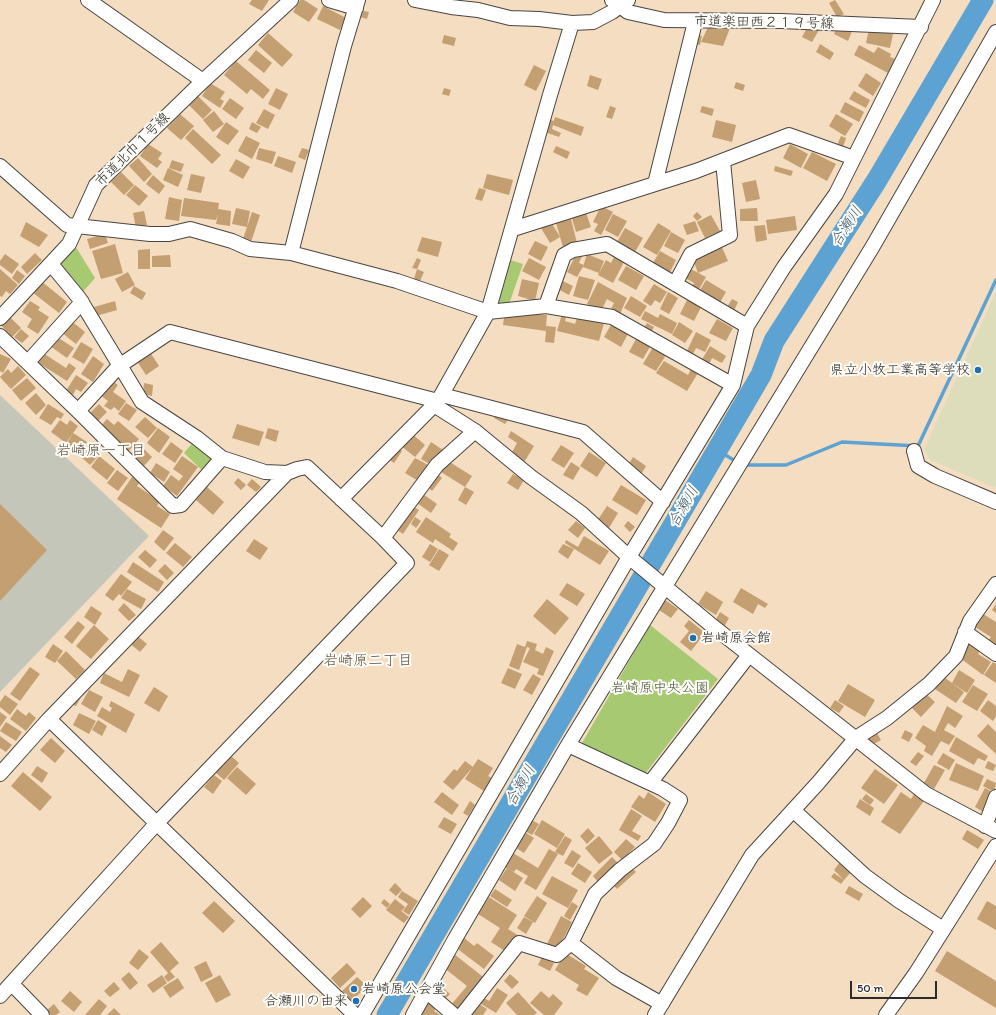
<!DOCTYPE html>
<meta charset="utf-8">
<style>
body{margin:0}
#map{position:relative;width:996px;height:1015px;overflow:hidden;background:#f4ddc0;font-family:Itim,sans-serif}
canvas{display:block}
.scale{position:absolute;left:850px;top:981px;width:87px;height:18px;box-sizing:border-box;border:2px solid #2b2b2b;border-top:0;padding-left:5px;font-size:12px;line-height:14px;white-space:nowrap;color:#2b2b2b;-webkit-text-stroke:3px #fdfcf7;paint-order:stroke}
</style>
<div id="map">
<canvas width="996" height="1015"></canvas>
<div class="scale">50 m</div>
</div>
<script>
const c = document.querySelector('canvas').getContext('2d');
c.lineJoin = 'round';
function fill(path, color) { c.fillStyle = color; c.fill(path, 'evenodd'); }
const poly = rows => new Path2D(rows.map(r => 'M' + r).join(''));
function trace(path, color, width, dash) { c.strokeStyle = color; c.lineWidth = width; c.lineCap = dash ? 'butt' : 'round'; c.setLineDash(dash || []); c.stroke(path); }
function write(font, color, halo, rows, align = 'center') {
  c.font = font + ' Itim,"Klee One",sans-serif'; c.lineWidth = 4; c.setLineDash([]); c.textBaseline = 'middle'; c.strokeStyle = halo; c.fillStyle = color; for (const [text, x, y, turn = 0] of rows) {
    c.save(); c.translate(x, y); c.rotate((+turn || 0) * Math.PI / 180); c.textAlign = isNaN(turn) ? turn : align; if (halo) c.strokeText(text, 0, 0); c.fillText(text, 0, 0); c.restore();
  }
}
fill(poly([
 [996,292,996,488,930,460,924,449]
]), '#deddbb');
fill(poly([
 [0,395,149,536,0,692]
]), '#c3c6b9');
fill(poly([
 [74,244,95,278,81,294,56,264],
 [507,259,523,264,508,307,492,307],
 [195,440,218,458,206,474,184,453],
 [650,625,718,679,645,774,582,743]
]), '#a7c972');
trace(poly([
 [717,450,737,462],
 [742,465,786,465,842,442,918,446,996,280]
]), '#5ca2d2', 3.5);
trace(poly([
 [387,1015,761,375,774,341,877,180,983,0]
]), '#5ca2d2', 21);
fill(poly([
 [252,0,269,0,262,11,249,4],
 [300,0,304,0,318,9,309,22,293,12],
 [835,0,844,14,837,17,829,3],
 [323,6,346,18,340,30,317,19],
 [359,10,369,12,367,19,357,16],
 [809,24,819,30,812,42,802,37],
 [709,25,730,28,723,46,701,42],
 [837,25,852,31,848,41,834,34],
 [869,29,893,34,890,48,866,43],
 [268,33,293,55,282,67,258,45],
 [694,34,702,36,700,45,692,43],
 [444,35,456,38,454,46,442,43],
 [820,44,834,53,830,60,816,52],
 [859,45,874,53,878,47,891,54,890,57,895,59,888,73,854,55],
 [256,50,272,63,264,73,248,60],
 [236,61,270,90,263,99,251,89,247,94,224,75],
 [534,65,546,71,536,91,524,85],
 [866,73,881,83,873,96,858,86],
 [590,75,602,79,598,90,587,86],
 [736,82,745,85,743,91,734,88],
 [210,83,225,92,220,99,224,101,220,108,202,96],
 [276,88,288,94,280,110,268,104],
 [444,88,451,90,449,96,442,94],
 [854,91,870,100,866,108,849,99],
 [198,96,212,110,203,119,189,105],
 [230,98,244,108,236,119,222,109],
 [845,102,864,112,859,122,840,112],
 [610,106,616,108,612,119,606,117],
 [702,106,714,109,712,116,700,112],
 [264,109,275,115,268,129,256,123],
 [214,111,224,124,213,132,203,120],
 [180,114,194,126,181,140,167,128],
 [836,114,853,124,845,136,829,126],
 [555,117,584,127,581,136,553,125,552,129,561,133,559,137,542,131,547,119,554,121],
 [716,120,736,125,732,142,712,137],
 [226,122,239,131,228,145,216,137],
 [252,122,261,127,257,133,249,129],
 [193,129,221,155,212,164,185,138],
 [246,136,260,143,252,159,238,151],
 [841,136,846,138,843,147,837,145],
 [148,144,162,153,158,159,162,162,157,168,140,156],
 [790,144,808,154,801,168,783,158],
 [556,146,570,152,567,159,553,152],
 [259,148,276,152,272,164,256,159],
 [302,148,309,150,305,160,298,157],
 [812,152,836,164,827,181,803,168],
 [278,156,296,162,292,173,274,166],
 [138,158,152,174,144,182,129,166],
 [236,159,250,167,243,179,229,171],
 [172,160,184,164,181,172,169,168],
 [775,166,793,171,791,176,774,171],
 [168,168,183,175,178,187,163,180],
 [121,172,134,185,124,195,111,182],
 [191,174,205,177,201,193,187,190],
 [487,174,513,180,509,195,483,188],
 [153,175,165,186,159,194,146,184],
 [756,180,760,199,746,202,742,183],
 [135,185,148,196,139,206,126,195],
 [479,188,486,190,482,201,475,199],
 [169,197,182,200,179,221,165,219],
 [184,198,219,203,218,209,231,211,230,226,216,224,218,214,216,220,181,216],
 [601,206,613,212,601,235,594,231,598,224,593,222],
 [236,208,250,211,247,227,232,224],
 [757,208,758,221,740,221,740,209],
 [144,211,147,225,136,228,133,213],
 [252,212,260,215,251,242,243,239],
 [697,212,702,217,697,221,693,216],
 [586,213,591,227,576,232,572,218],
 [613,214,627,221,618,237,605,230],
 [711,215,720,231,705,238,697,222],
 [795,216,797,230,768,234,766,220],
 [571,219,577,243,563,247,556,223],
 [695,221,699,231,687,235,683,225],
 [26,222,48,235,39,247,20,236],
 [551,222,560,237,550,243,541,228],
 [658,223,671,231,657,255,643,247],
 [765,225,767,240,756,242,754,226],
 [625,228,643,238,635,252,617,242],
 [671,232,685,240,678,253,664,246],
 [105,234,108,243,90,249,87,239],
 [422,237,442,242,438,257,417,251],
 [535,241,548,247,541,261,528,254],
 [115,244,123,273,101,279,92,251],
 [721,245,728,261,698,273,692,257],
 [150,249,150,269,138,269,138,250],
 [578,251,583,254,579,263,584,265,577,277,567,272],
 [660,251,676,260,670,272,653,263],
 [35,253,42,260,27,274,21,267],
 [5,254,19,264,12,274,0,265,0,261],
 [587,254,604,261,599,273,583,267],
 [170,255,171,267,152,267,152,256],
 [614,257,624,262,613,283,598,275,606,260,611,263],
 [417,258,421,260,417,269,412,268],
 [529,258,546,267,539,280,522,271],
 [626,266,644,276,636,290,618,280],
 [685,266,706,277,698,291,691,288,694,283,680,275],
 [0,269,18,285,10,294,6,291,2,297,0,296],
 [417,269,424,272,420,281,414,279],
 [17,270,25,276,19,284,12,278],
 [128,272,135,285,122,292,115,279],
 [579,276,595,280,588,300,573,296],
 [522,279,539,283,535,301,518,296],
 [559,279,573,286,569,295,554,287],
 [706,280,726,292,719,304,699,292],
 [41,281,67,302,59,313,32,292],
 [598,282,627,298,619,316,610,311,614,303,607,299,601,311,587,304],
 [654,284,667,292,660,303,655,300,651,306,643,301],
 [134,286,146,293,142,300,130,293],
 [668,292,678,298,669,314,660,309],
 [631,296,647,306,640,317,624,308],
 [732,299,738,302,734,311,727,307],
 [687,300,701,307,694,321,680,314],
 [30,301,40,307,38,310,49,317,38,334,27,327,32,319,22,312],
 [115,301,117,310,96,316,94,307],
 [505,311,547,315,546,326,556,327,554,343,545,342,546,331,503,325],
 [645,311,658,318,660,314,677,323,672,334,641,319],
 [562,314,566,316,565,321,575,324,578,315,604,323,599,341,557,331],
 [9,316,21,328,12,337,0,324],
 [717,319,733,328,726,341,709,333],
 [70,320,85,332,76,344,61,332],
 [679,322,693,331,685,343,672,335],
 [612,323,629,332,621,347,604,337],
 [647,323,654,327,650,334,643,329],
 [21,329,29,336,22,343,14,337],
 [696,332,711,340,705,352,696,348,692,356,686,353],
 [57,337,74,348,67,358,50,346],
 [637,337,651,345,643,359,629,352],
 [81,342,93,349,84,364,72,357],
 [710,346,726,356,722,363,712,358,708,366,701,361],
 [653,347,666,355,656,371,643,364],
 [148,349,159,366,146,375,135,358],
 [43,353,66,368,69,363,76,368,67,381,37,362],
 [0,354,11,359,3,373,0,371],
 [93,356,104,364,93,382,81,374],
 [664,361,688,375,691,369,698,373,687,391,656,373],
 [18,366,26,375,11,389,0,377,8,369,11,373],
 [76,375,88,383,81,392,76,389,73,395,66,391],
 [27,378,36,388,21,401,12,390],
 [111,380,118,385,113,392,126,401,119,411,114,407,111,410,104,406,108,401,100,395],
 [144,383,153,385,152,396,143,394],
 [36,393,46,405,36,415,25,403],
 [126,403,137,410,129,421,118,414],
 [48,404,64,414,61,419,57,417,51,425,39,418],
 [99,404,107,412,96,423,88,415],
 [497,413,508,420,505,424,494,418],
 [145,417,157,428,148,438,135,427],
 [107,419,114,425,118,421,139,439,128,452,100,427],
 [60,420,67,425,70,420,78,426,66,443,51,432],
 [237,424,264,432,259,446,232,438],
 [158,428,170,437,159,453,147,443],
 [268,428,279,431,276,442,265,438],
 [511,431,534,446,523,464,510,456,517,443,508,437],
 [410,432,425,445,415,457,400,445],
 [73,433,87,442,80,453,66,445],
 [171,442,183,451,175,463,162,454],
 [431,442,443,450,433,466,421,459],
 [89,444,100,454,90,465,79,455],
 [561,445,574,453,564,468,551,460],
 [394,446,402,451,394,463,387,458],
 [143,448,152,457,143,467,133,458],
 [589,452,606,463,597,477,580,466],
 [99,456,115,469,107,480,91,467],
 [182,456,198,467,177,496,163,486,171,475,179,481,183,476,173,469],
 [633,457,646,466,640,476,627,467],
 [415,458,430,466,420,482,405,473],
 [448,461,472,476,465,487,441,472],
 [571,462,580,468,573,480,563,475],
 [156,463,170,472,164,482,150,473],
 [117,470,128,478,118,491,107,483],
 [434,471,442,478,432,491,424,483],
 [513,474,524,480,518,490,507,483],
 [132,477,140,482,137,486,160,501,157,506,170,514,161,528,117,499],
 [238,478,246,485,241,490,234,483],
 [252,479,261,487,256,492,247,485],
 [621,485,646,500,637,515,612,500],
 [207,487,224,502,213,515,196,500],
 [465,487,474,492,466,505,458,500],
 [423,494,437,504,431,513,417,503],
 [0,504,47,550,0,601],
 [412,506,419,510,403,534,393,527],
 [607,506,618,513,609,528,597,521],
 [415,517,421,521,416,528,411,524],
 [426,517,451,534,449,537,458,543,453,551,435,539,433,543,416,532],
 [576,521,585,528,578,538,568,530],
 [628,521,635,527,630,532,624,526],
 [163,530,174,538,164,551,154,542],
 [584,536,609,551,600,565,565,543,566,540,578,547],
 [254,539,268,548,260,560,246,551],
 [175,543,192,557,183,567,166,553],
 [430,544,438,549,430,562,422,557],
 [563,544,574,549,568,559,558,552],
 [439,549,449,555,439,571,429,565],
 [145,550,157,560,150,568,138,557],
 [133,562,164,582,158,592,127,572],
 [165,564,174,573,167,580,158,571],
 [121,574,132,582,121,596,119,594,113,601,105,595],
 [567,583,585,594,577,606,559,595],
 [741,588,768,604,765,608,758,604,753,614,733,602],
 [127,589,146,599,141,609,121,598],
 [706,591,723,602,716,615,698,604],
 [547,599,569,618,555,635,533,616],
 [665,600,678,609,671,618,659,610],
 [124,603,136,615,129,621,118,610],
 [996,604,996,613,992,610],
 [91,606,102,613,95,625,84,617],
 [720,612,729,618,724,627,715,621],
 [980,612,996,622,996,648,987,642,991,637,972,625],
 [689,620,705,633,691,651,680,642,689,631,684,626],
 [78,621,85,627,72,644,64,637],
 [94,625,109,639,91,659,76,646],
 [135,634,147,644,140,652,128,642],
 [527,641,537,644,535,650,543,654,546,647,554,651,543,676,537,674,539,669,523,662,530,648,527,647,519,670,509,666,517,644,525,647],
 [968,641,981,649,978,654,991,662,983,675,960,658],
 [53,644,63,651,55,663,45,657],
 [66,651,85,670,76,679,57,661],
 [993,662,996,664,996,683,984,675],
 [30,667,40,674,20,701,10,694],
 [508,668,522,674,515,689,501,683],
 [128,669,140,675,129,697,100,683,104,673,122,682],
 [959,670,975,680,967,693,952,683],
 [533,674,541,679,532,695,523,690],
 [944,677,964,692,956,703,935,689],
 [848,684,875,700,865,717,838,701],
 [973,685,988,694,977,711,962,702],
 [154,687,168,696,159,712,144,703],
 [89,690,103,697,95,712,81,704],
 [925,693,935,702,921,717,911,707],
 [5,695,18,704,10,715,0,707,0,702],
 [73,696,80,699,76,706,69,703],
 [835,700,844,706,839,713,830,708],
 [988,700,996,706,996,716,993,721,980,711],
 [111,701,135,714,126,733,97,716,102,707,110,712,112,708,109,706],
 [947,706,963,716,955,728,948,723,944,730,955,736,949,745,941,741,932,756,924,751,926,746,915,738,923,725,935,732],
 [17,709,26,716,29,712,36,718,26,731,10,719],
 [0,712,7,717,0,727],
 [79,713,96,721,89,734,73,725],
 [98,720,107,726,102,736,92,730],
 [6,722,22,732,16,741,0,731],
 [988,724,996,732,996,754,977,736],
 [875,730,881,740,872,745,866,735],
 [905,730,913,734,909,742,901,738],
 [0,736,12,745,6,752,0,748],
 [956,737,988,756,985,761,978,758,974,765,949,751],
 [51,738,65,751,55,763,40,750],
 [918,752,924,756,916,766,910,762],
 [943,753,955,760,949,770,937,763],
 [230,755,239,763,224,780,215,772],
 [478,759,493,768,488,776,492,778,484,791,465,779],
 [465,761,473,767,453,790,443,782,454,769,457,771],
 [988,761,996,765,993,771,985,768],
 [956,763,984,776,978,791,949,780],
 [934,765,945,770,934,789,924,783],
 [37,766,48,773,42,783,31,775],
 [237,767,256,784,246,795,227,778],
 [875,769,898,785,884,804,861,788],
 [23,772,52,797,40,811,11,786],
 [214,775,222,781,213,794,204,787],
 [987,779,996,783,994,792,983,786],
 [985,788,994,793,985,813,975,807],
 [916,791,926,798,900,834,881,822,901,792,911,799],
 [442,792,459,805,452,815,434,802],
 [648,792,666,804,655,822,631,807,639,795,644,799],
 [866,794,874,800,870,805,862,799],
 [860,799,874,808,870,816,856,807],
 [470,801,475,805,468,816,463,813],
 [631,809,642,816,632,831,641,836,638,841,619,830],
 [444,817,457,824,451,834,438,827],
 [530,819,539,824,532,835,523,830],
 [542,820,565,834,557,848,534,834],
 [588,828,595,836,587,844,580,836],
 [967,830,984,840,978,849,962,839],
 [523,831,534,838,524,853,513,846],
 [565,836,572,840,563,856,555,852],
 [599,836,613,853,599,864,585,848],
 [626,839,635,847,622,860,614,852],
 [549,849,558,854,536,890,524,883,528,876,516,869,514,872,505,867,513,853,538,868],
 [572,850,581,856,573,868,564,863],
 [612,857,619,864,599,883,593,876],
 [840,862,851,872,844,880,834,870],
 [578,863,592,872,585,883,571,874],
 [628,864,636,872,617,889,609,881],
 [507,868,523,878,515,891,499,880],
 [834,873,844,880,841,884,831,877],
 [552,876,578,890,568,908,542,894],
 [395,883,402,890,396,896,389,890],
 [849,886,863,894,859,901,845,893],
 [495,889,512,900,507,907,490,896],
 [402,891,418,901,409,915,403,911,408,904,398,897],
 [537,896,547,903,535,923,524,916],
 [363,897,372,906,360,918,351,909],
 [489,897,517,915,508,929,519,936,508,953,491,942,500,928,478,914],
 [384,899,390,904,387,908,381,903],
 [395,899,405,907,402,911,400,910,409,917,404,923,386,910],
 [214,901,235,921,223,933,202,913],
 [987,901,996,906,996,930,977,919],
 [572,902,578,906,570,920,564,916],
 [561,916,572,922,558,949,547,944],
 [524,917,533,922,526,934,517,928],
 [463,937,474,946,477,943,494,956,484,969,455,947],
 [161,942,179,963,168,973,150,952],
 [139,949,149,957,138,970,129,963],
 [947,951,996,981,996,1008,935,971],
 [565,953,586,966,584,969,599,978,587,996,576,990,579,985,555,970],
 [454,954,487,980,460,1014,450,1006,467,986,443,967],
 [542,957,554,963,550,971,538,965],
 [206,961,213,976,201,982,194,967],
 [347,963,356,973,340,988,331,978],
 [170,971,175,977,168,982,164,977],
 [129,972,138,983,130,990,121,979],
 [510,974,519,982,512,989,504,981],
 [162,975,167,983,153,993,147,985],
 [220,975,231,995,216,1003,205,983],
 [357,977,367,986,351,1002,341,992],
 [178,978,184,988,170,998,163,987],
 [114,982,120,989,110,997,104,991],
 [440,985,450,994,443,1001,433,993],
 [497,988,508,995,496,1013,478,1002,481,996,489,1001],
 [70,991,82,1002,74,1012,61,1001],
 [541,991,549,998,553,994,563,1003,554,1015,544,1015,530,1003],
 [518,992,537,1013,534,1015,517,1015,506,1003],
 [99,999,107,1006,100,1015,85,1015],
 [428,999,437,1006,434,1011,440,1015,417,1015],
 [476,1002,487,1009,483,1015,467,1015],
 [54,1004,60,1012,56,1015,51,1015,47,1010],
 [114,1008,121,1015,107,1015]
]), '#c39f71');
const street = poly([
 [88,0,203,81],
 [329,0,356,8],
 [415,0,451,7,478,10,510,18,539,19,572,23,593,22,612,12,628,0],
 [612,0,628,12,664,20,781,21,921,27],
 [0,166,67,225,150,234,169,234,190,229,232,241,250,249,291,253,397,281,488,312,546,306,612,317,733,385],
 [655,184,695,22],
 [513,229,696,171,789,135,854,158],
 [291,253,344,46,358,0],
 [51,264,79,298,142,402,197,438,222,458,265,472,287,473],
 [675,284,691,254,730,235,723,161],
 [546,306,564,255,573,250,607,244,747,326],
 [0,318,69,244,96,185,203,81,291,0],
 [0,336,78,411,173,506,181,505,222,458],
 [28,362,82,302],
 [442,395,583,432,663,502],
 [434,405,475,431],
 [78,411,119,366,170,332,438,401],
 [914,451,918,466,935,476,996,502],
 [341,499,438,401,488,312,550,95,572,23],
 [383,538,437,465,475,431,531,477,581,513,629,557,710,624,926,794,996,831],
 [965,632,996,654],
 [49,719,355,1015],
 [0,774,49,719,287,473,297,469,307,467,383,538,407,563,156,824,0,996],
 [650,783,749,655],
 [793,810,865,876,898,900,943,929],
 [985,826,996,797],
 [571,943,616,978,662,1004],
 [12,984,42,1015],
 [426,991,454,1015],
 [362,1015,629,557,733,385,747,326,784,267,836,194,933,0],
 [413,1015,455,939,568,745,873,246,996,32],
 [462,1015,519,943,557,955,571,943,595,894,620,870,654,844,668,823,680,800,663,789,568,745],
 [655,1015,752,855,818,783,856,738,887,718,929,684,956,656,970,621,996,584],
 [886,1015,916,973,996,846]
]);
trace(street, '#494641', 16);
trace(street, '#fff', 14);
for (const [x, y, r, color] of [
 [978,370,4,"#1f6fb2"],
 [693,638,4,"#1f6fb2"],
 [354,989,4,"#1f6fb2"],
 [356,1001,4,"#1f6fb2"]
]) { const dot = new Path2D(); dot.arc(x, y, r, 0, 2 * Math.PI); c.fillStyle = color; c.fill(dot); trace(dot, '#fdfcf7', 1.5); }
write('14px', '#2b2b2b', '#fdfcf7', [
 ["市道楽田西２１９号線",764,23,1],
 ["市道北巾１号線",133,150,-45]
]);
write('14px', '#2b2b2b', '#fdfcf7', [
 ["県立小牧工業高等学校",970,370],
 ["岩崎原会館",701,638,"left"],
 ["岩崎原公会堂",362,989,"left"],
 ["合瀬川の由来",348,1001]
], 'right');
write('14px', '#505a40', '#fdfcf7', [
 ["岩崎原中央公園",660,688]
]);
write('italic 15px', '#3f5b6e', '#fdfcf7', [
 ["合瀬川",847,227,-57],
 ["合瀬川",684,507,-60],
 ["合瀬川",521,786,-60]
]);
write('15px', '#605444', '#fdfcf7', [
 ["岩崎原一丁目",101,451],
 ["岩崎原二丁目",368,661]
]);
</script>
